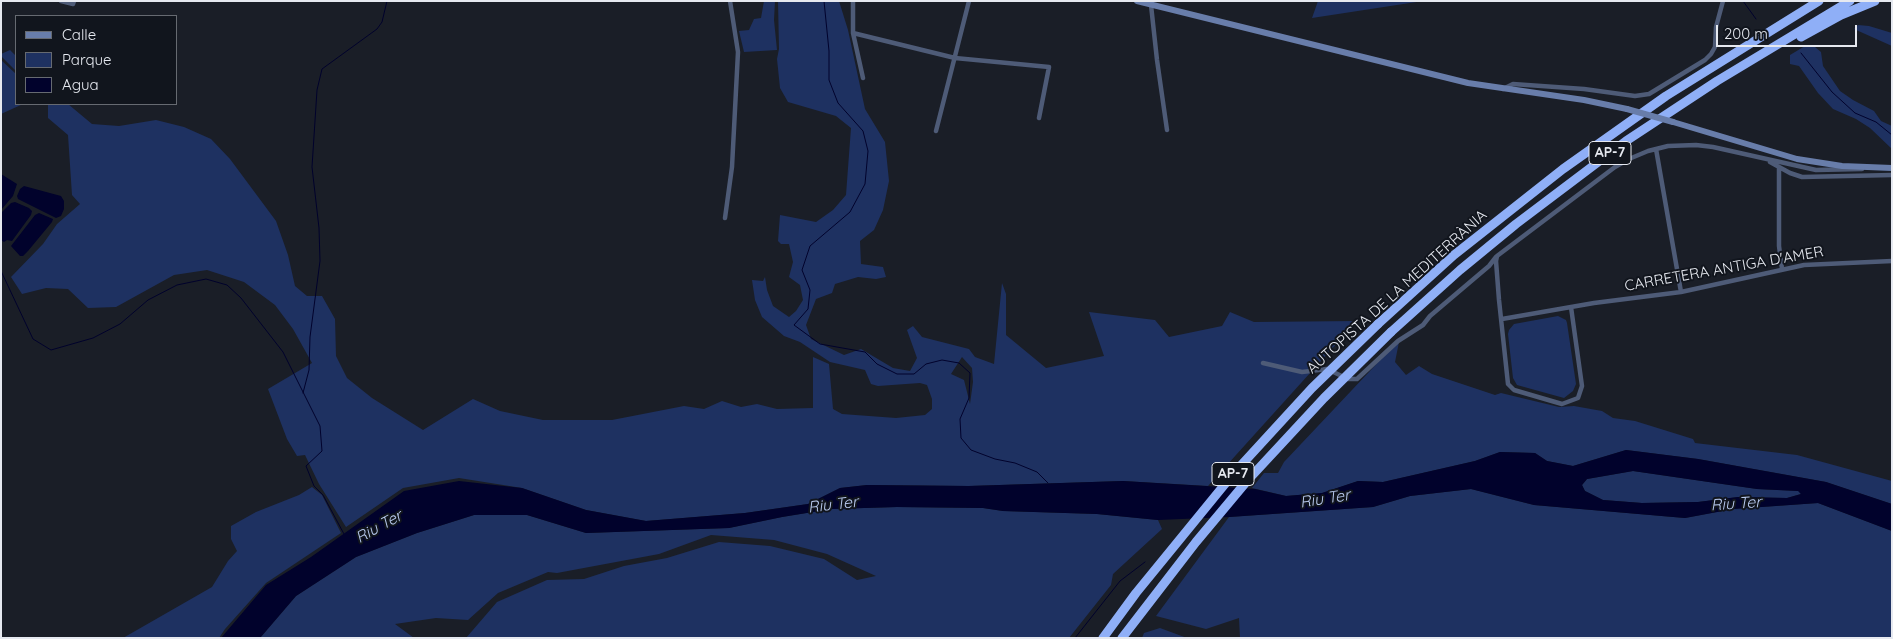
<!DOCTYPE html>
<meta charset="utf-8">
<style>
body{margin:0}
#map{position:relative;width:1893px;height:639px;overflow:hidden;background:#1a1e27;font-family:Quicksand,sans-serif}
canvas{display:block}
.frame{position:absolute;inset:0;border:2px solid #e6e9f0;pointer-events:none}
.legend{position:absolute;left:15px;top:15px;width:162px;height:90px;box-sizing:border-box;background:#11151d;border:1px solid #666a71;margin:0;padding:6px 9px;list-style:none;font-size:15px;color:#e6e9f0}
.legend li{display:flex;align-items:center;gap:10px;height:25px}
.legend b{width:25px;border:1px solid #666a71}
.scale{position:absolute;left:1716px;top:25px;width:141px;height:22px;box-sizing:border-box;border:2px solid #e6e9f0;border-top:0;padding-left:6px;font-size:15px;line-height:18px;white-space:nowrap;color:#e6e9f0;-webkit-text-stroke:4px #11151d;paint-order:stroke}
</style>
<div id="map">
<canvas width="1893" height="639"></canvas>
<div class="frame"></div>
<ul class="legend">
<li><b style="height:6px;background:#687daa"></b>Calle</li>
<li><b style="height:14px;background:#1e3161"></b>Parque</li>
<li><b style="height:14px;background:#01022c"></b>Agua</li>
</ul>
<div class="scale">200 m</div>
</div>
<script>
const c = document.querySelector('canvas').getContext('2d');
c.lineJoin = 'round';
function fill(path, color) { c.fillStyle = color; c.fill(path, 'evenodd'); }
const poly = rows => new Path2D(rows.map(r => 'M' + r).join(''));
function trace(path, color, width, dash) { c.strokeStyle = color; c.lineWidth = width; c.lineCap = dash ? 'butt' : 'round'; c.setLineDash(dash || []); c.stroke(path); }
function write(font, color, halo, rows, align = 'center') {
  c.font = font + ' Quicksand,sans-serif'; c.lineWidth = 4; c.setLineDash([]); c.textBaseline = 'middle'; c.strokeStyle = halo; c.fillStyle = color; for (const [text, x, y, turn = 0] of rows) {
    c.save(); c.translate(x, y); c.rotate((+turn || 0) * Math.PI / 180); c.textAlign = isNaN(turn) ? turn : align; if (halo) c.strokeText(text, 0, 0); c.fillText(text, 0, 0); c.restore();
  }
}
fill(poly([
 [764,1,775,1,774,20,777,50,744,52,739,31,749,30,754,19,761,18],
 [778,1,839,1,848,30,865,109,885,142,889,181,883,210,874,230,860,241,861,264,883,267,886,277,876,279,858,277,835,284,832,293,816,299,806,325,811,339,844,355,861,349,893,368,910,371,917,358,907,330,913,326,922,337,969,349,975,357,994,364,1002,283,1006,294,1006,335,1046,368,1104,356,1089,312,1155,320,1169,337,1222,326,1230,312,1254,322,1357,321,1208,486,1123,481,969,486,867,485,840,488,808,504,745,513,646,521,586,510,522,488,459,478,403,488,346,527,319,484,305,455,297,456,287,439,268,389,312,363,293,329,275,305,244,282,207,270,174,275,116,307,88,308,68,289,46,288,22,294,11,277,43,244,57,224,80,204,72,195,68,135,48,118,48,104,68,104,92,124,119,126,156,120,184,127,211,139,230,159,276,221,288,255,295,286,307,296,322,296,335,319,336,356,347,378,372,398,423,430,473,399,500,411,543,420,612,420,684,406,704,409,722,401,741,407,757,404,777,409,813,408,813,357,829,364,833,409,842,414,896,418,925,415,932,409,932,399,927,385,920,383,878,386,871,384,865,370,830,362,800,342,784,336,762,317,755,300,752,280,763,281,765,277,767,290,773,306,789,317,796,311,803,300,800,285,789,277,793,262,789,244,781,244,778,241,780,215,816,222,833,210,846,195,848,168,851,128,836,116,788,102,780,88,777,59,779,49],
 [962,357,972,368,973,382,970,404,964,380,951,374],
 [1318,1,1423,1,1312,18],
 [1858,25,1869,26,1892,33,1892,46,1854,29],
 [1805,46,1815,47,1821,52,1823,66,1840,91,1853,100,1874,111,1881,121,1892,126,1892,149,1870,128,1856,119,1833,109,1818,93,1799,66,1790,64,1790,55],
 [10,50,16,56,16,71,1,56,1,54],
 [1,60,16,74,16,104,23,104,1,114],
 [1558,316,1566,320,1567,323,1576,384,1573,391,1564,398,1517,385,1513,378,1508,334,1509,330,1514,324],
 [1399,342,1395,362,1406,375,1419,366,1432,374,1495,395,1501,393,1559,407,1574,406,1602,411,1613,418,1635,421,1693,439,1695,443,1797,455,1892,481,1892,504,1826,482,1698,459,1626,450,1573,466,1547,461,1535,453,1500,452,1475,461,1383,482,1358,481,1322,493,1286,496,1252,488,1264,473,1278,473,1284,462,1385,355],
 [1633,471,1757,489,1799,491,1801,494,1787,498,1738,497,1698,502,1642,503,1603,500,1585,491,1582,485,1587,479],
 [312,487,322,495,341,533,266,583,225,629,219,638,123,638,212,587,228,561,237,551,231,539,231,526,256,512,299,495],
 [1471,489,1534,505,1685,518,1733,509,1818,503,1892,531,1892,638,1240,638,1239,618,1206,629,1156,616,1229,517,1373,507,1410,496],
 [897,507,983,508,1003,511,1097,514,1158,520,1162,529,1113,574,1111,585,1069,638,466,638,497,602,547,580,584,579,624,566,667,558,719,542,770,546,824,559,857,580,876,576,827,554,774,540,711,535,659,554,557,573,548,572,498,593,468,620,436,618,395,624,414,638,260,638,296,596,356,557,417,533,474,515,527,515,586,533,729,528,782,517,831,509],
 [1160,628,1187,638,1142,638,1144,633]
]), '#1e3161');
fill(poly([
 [1,174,17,184,13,196,1,210],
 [24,186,61,196,64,201,64,209,61,216,56,218,18,199,17,196,20,189],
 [15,202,29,208,32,211,31,215,12,241,7,240,4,242,1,240,1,213,11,203],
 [39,213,53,219,52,222,28,251,23,256,20,256,11,246,35,215],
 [1626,450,1698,459,1826,482,1892,504,1892,531,1818,503,1733,509,1685,518,1534,505,1471,489,1410,496,1373,507,1229,517,1158,520,1097,514,1003,511,983,508,897,507,831,509,782,517,729,528,586,533,527,515,474,515,417,533,356,557,296,596,260,638,221,638,266,585,311,557,404,491,459,481,522,488,586,510,646,521,745,513,808,504,840,488,867,485,969,486,1123,481,1255,489,1286,496,1322,493,1358,481,1383,482,1475,461,1500,452,1535,453,1547,461,1573,466],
 [1633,471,1757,489,1798,491,1801,494,1787,498,1738,497,1698,502,1642,503,1603,500,1585,491,1582,485,1587,479]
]), '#01022c');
trace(poly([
 [824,1,829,51,829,80,838,103,863,131,868,151,865,184,850,212,810,246,802,270,810,290,808,309,794,325,820,344,865,352,877,364,897,374,914,374,926,364,942,360,959,363,970,373,969,398,960,419,961,438,971,450,995,459,1015,463,1037,472,1048,483],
 [1743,1,1756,19],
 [1801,53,1832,92,1855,113,1876,122,1892,135],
 [1,271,33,339,51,350,93,338,120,324,148,300,177,285,206,279,227,285,241,298,283,352,320,426,322,451,306,466,314,486,323,495,344,534],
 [303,393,309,370,310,337,320,261,319,228,312,167,317,90,322,69,377,29,382,22,387,1],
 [1075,638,1120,581,1145,562]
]), '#01022c', 1);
trace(poly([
 [61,1,73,4,74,1],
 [853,1,853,33,863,78],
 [1151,5,1157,60,1167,130],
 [853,33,955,58,1049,67,1039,118],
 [1503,89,1513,84,1584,89,1635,96,1649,94,1705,60,1711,54,1715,47,1716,27,1723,1],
 [936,131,969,1],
 [1656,149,1681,292],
 [1770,162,1790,173,1802,177,1892,175],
 [1779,168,1779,246,1782,269],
 [725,218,732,167,738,52,730,1],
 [1571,307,1582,386,1578,398,1562,404,1514,390,1508,384,1499,300,1496,261,1497,256,1615,167,1629,159,1648,151,1668,146,1696,145,1713,147,1816,170,1862,169],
 [1502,319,1594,303,1681,292,1804,265,1892,261],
 [1263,363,1302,372,1327,369,1348,379,1357,379,1398,341,1423,325,1430,316,1489,266,1496,257]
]), '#4e5b77', 4.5);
trace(poly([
 [1137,1,1468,83,1584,100,1627,109],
 [1673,122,1797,159,1842,166,1892,168]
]), '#687daa', 6);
trace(poly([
 [1801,37,1841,15,1875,1],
 [1378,324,1454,255,1563,169,1666,96,1819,1],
 [1391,332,1460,270,1516,224,1626,141,1717,81,1850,1]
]), '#8faff7', 9);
trace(poly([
 [1627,109,1673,122]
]), '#687daa', 6);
trace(poly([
 [1103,638,1136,593,1234,473,1312,388,1378,324],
 [1122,638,1196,542,1247,481,1324,398,1391,332]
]), '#8faff7', 9);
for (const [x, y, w] of [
 [1610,153,42],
 [1233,474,42]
]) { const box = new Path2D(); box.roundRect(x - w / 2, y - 11.5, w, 23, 4); c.fillStyle = '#11151d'; c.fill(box); trace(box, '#e6e9f0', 1); }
write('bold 14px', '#e6e9f0', null, [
 ["AP-7",1610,153],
 ["AP-7",1233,474]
]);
write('15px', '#e6e9f0', '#11151d', [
 ["CARRETERA ANTIGA D'AMER",1724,269,-10],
 ["AUTOPISTA DE LA MEDITERRÀNIA",1397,292,-42]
]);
write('italic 16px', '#b9caef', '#11151d', [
 ["Riu Ter",1325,499,-9],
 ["Riu Ter",1736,504,-4],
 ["Riu Ter",833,505,-7],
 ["Riu Ter",379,527,-29]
]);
</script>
